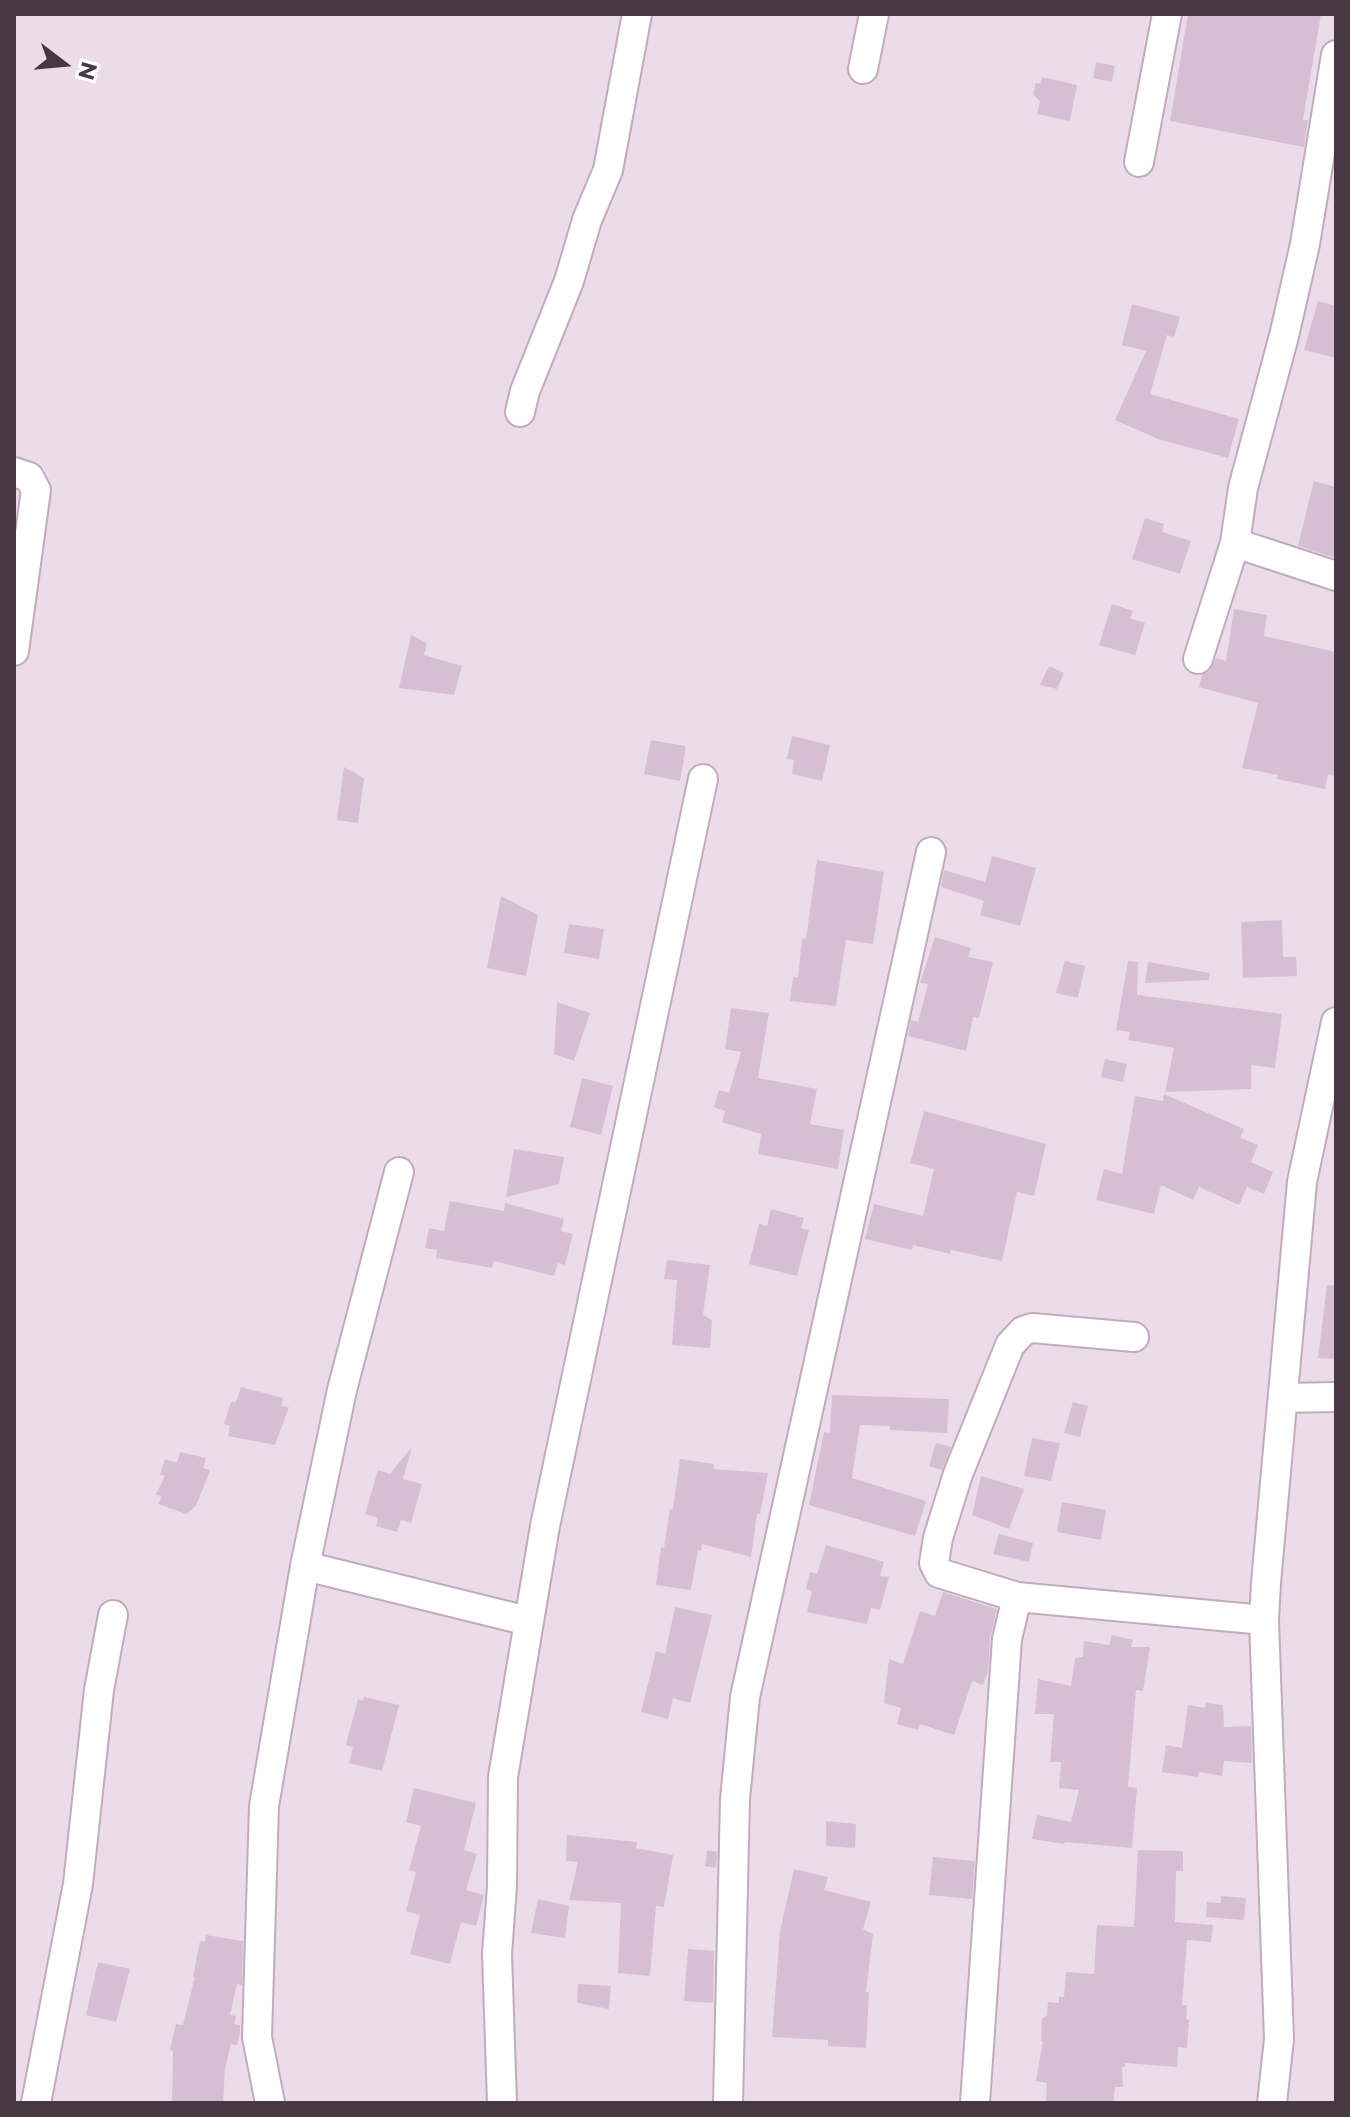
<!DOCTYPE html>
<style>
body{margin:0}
#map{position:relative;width:1350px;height:2117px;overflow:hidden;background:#f4eaf2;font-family:Montserrat,sans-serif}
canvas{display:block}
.frame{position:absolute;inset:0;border:16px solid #483846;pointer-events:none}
.north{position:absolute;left:24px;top:24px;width:80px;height:80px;-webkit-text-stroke:6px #fff;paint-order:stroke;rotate:106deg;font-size:22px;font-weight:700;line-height:32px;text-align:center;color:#483846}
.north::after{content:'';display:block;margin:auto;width:28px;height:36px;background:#483846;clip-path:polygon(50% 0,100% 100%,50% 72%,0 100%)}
</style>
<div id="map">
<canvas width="1350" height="2117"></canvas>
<div class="frame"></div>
<div class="north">N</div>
</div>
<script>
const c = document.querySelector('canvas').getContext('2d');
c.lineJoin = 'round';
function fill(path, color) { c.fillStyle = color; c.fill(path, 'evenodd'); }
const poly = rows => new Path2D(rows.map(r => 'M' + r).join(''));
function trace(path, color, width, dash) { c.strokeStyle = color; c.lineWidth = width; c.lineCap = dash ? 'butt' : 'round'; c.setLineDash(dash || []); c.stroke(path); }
fill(poly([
 [14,14,1336,14,1336,2103,14,2103]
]), '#ecdce9');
fill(poly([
 [1188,14,1321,14,1303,120,1308,120,1304,147,1170,121],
 [1096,62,1115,66,1112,82,1093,78],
 [1042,77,1077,85,1070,121,1037,114,1040,102,1033,94,1036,83,1041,84],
 [1318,301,1336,306,1336,358,1304,350],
 [1132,304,1180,317,1174,337,1167,335,1150,394,1239,419,1228,458,1158,439,1115,420,1146,351,1122,345],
 [1314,481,1336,487,1336,558,1298,546],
 [1145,518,1164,524,1162,532,1191,541,1180,574,1132,559],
 [1112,604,1133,611,1130,618,1145,623,1135,655,1099,645],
 [1234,609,1267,615,1264,636,1336,652,1336,776,1328,774,1325,789,1277,779,1278,775,1242,768,1258,703,1199,687,1202,675,1210,671,1216,658,1226,661],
 [411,635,427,643,424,655,462,666,454,695,399,688],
 [1049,666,1064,673,1057,689,1040,685],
 [792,736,830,745,822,781,792,774,794,760,787,759],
 [651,740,686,746,680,781,644,774],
 [344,767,364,778,358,823,337,820],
 [992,856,1036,868,1020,926,980,915,984,901,941,887,944,870,985,882],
 [817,860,884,872,873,944,846,940,836,1006,790,1001,793,977,798,978,802,938,806,939],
 [501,896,538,915,526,976,487,968],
 [1282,920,1283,957,1296,957,1297,976,1243,978,1241,922],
 [569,924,604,929,599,959,564,953],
 [935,937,971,948,968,957,993,962,979,1018,973,1017,966,1051,908,1036,911,1020,918,1022,928,984,920,983],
 [1065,961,1085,966,1078,998,1056,993],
 [1128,961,1138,962,1137,995,1282,1014,1275,1068,1251,1065,1251,1089,1165,1092,1174,1048,1128,1040,1130,1032,1116,1030],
 [1148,962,1210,973,1209,980,1145,983],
 [557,1002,590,1013,574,1061,554,1054],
 [731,1008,769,1013,758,1078,817,1089,810,1124,844,1130,838,1169,758,1154,761,1134,722,1122,725,1111,714,1107,719,1090,729,1093,741,1052,725,1049],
 [1105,1059,1127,1064,1123,1082,1101,1077],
 [582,1078,613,1086,601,1135,570,1127],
 [1164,1094,1244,1129,1240,1138,1258,1145,1251,1162,1273,1172,1264,1194,1247,1187,1239,1205,1199,1187,1193,1200,1161,1185,1154,1214,1096,1200,1104,1169,1122,1174,1135,1096,1163,1101],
 [924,1111,1046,1144,1034,1196,1017,1192,1002,1261,951,1250,950,1254,913,1245,912,1250,865,1239,874,1204,923,1216,934,1169,910,1163],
 [514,1149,564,1157,559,1184,506,1197],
 [450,1201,504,1211,505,1203,564,1219,561,1231,573,1234,565,1265,558,1263,554,1276,494,1261,492,1268,436,1258,437,1250,425,1248,429,1228,444,1231],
 [771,1209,804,1218,801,1228,809,1230,797,1276,749,1264,759,1224,767,1226],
 [667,1260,710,1265,703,1315,712,1320,710,1348,672,1345,677,1280,664,1279],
 [1327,1285,1336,1286,1336,1359,1318,1358],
 [241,1387,283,1398,281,1406,289,1407,275,1445,228,1436,230,1426,224,1424,231,1402,236,1402],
 [832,1395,949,1399,947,1433,890,1430,890,1426,860,1425,852,1478,926,1501,915,1536,809,1505,824,1432,830,1433],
 [1073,1402,1088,1406,1080,1437,1064,1433],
 [1032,1438,1060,1443,1051,1481,1024,1476],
 [936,1443,951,1447,942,1470,929,1466],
 [412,1447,403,1479,422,1484,411,1523,401,1520,397,1532,376,1526,378,1518,365,1514,378,1470,390,1474],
 [180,1452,206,1458,203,1468,210,1470,196,1506,186,1514,158,1504,162,1497,156,1494,165,1476,160,1475,165,1459,177,1463],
 [680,1459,714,1464,713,1469,768,1473,760,1514,757,1514,751,1557,702,1544,701,1551,698,1550,691,1590,656,1585,661,1547,664,1548,670,1509,673,1509],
 [981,1476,1024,1489,1009,1529,972,1515],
 [1062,1502,1106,1510,1101,1540,1057,1532],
 [999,1534,1033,1543,1029,1562,993,1554],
 [826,1545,884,1562,880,1576,889,1577,880,1610,871,1608,867,1624,807,1612,812,1591,806,1589,810,1572,817,1574],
 [943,1592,997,1609,990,1638,988,1672,983,1685,972,1681,954,1735,920,1724,918,1730,897,1724,901,1708,884,1703,889,1659,903,1664,920,1611,935,1616],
 [675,1607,712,1615,690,1703,673,1698,668,1719,641,1712,656,1651,665,1654],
 [1112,1635,1133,1640,1131,1647,1150,1647,1143,1691,1136,1690,1128,1787,1137,1788,1132,1848,1065,1842,1064,1844,1032,1839,1037,1815,1071,1822,1079,1790,1059,1788,1061,1762,1050,1762,1054,1714,1035,1714,1038,1679,1071,1686,1075,1658,1083,1657,1084,1641,1109,1645],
 [364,1697,399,1705,382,1771,349,1763,353,1747,346,1745,358,1699,363,1701],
 [1206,1703,1223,1705,1224,1727,1251,1726,1252,1763,1224,1761,1222,1776,1199,1772,1198,1777,1162,1772,1166,1745,1182,1748,1188,1705,1205,1708],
 [414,1788,476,1803,464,1850,477,1854,466,1890,484,1895,476,1926,461,1922,450,1964,410,1954,420,1915,406,1911,416,1872,409,1870,421,1826,406,1822],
 [826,1821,856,1824,855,1848,826,1846],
 [567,1835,637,1842,636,1848,673,1855,664,1907,656,1906,650,1976,618,1973,621,1903,569,1900,578,1862,566,1861],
 [707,1850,717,1852,716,1868,705,1866],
 [1138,1850,1183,1851,1183,1871,1176,1871,1175,1922,1213,1925,1211,1942,1187,1940,1182,2005,1187,2005,1186,2019,1189,2020,1187,2048,1178,2047,1177,2067,1125,2063,1125,2067,1122,2067,1123,2087,1115,2087,1113,2103,1046,2103,1047,2083,1036,2081,1043,2041,1041,2041,1042,2019,1047,2016,1048,2002,1059,2003,1059,1997,1064,1997,1066,1972,1094,1974,1097,1925,1134,1927],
 [933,1857,975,1861,972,1899,929,1895],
 [794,1869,828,1877,824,1890,871,1902,863,1929,873,1934,866,1992,869,1992,866,2048,828,2046,828,2040,772,2037,780,1931],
 [1221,1896,1246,1898,1244,1920,1206,1917,1207,1902,1221,1903],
 [538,1899,569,1906,565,1938,531,1933],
 [206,1935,243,1941,242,1985,237,1984,230,2015,236,2016,234,2024,240,2025,240,2033,237,2045,231,2044,225,2069,223,2103,172,2103,173,2051,170,2050,176,2024,183,2025,195,1977,193,1977,200,1941,205,1942],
 [688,1949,714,1951,713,2003,684,2001],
 [98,1962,130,1969,116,2022,86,2015],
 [578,1984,611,1986,609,2009,577,2003]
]), '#d6bfd3');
const minor = poly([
 [863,69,874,14],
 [1139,162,1167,14],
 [520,412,525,391,569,281,587,220,608,170,637,14],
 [14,472,29,477,36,490,14,651],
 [1235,543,1336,576],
 [1198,659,1235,543,1243,488,1284,336,1305,244,1336,55],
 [1283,1398,1336,1397],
 [305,1566,528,1621],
 [1017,1597,939,1573,934,1563,938,1538,958,1474,1010,1345,1023,1331,1032,1328,1134,1337],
 [36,2103,78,1884,99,1690,113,1615],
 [270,2103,257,2037,264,1806,305,1566,342,1390,399,1172],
 [502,2103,497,1954,502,1886,503,1777,545,1526,703,779],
 [728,2103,735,1799,745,1697,931,852],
 [975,2103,1007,1639,1017,1597,1264,1620],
 [1272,2103,1279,2039,1264,1620,1266,1583,1302,1182,1336,1022]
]);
trace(minor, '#c0acbc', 32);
trace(minor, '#fff', 28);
</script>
